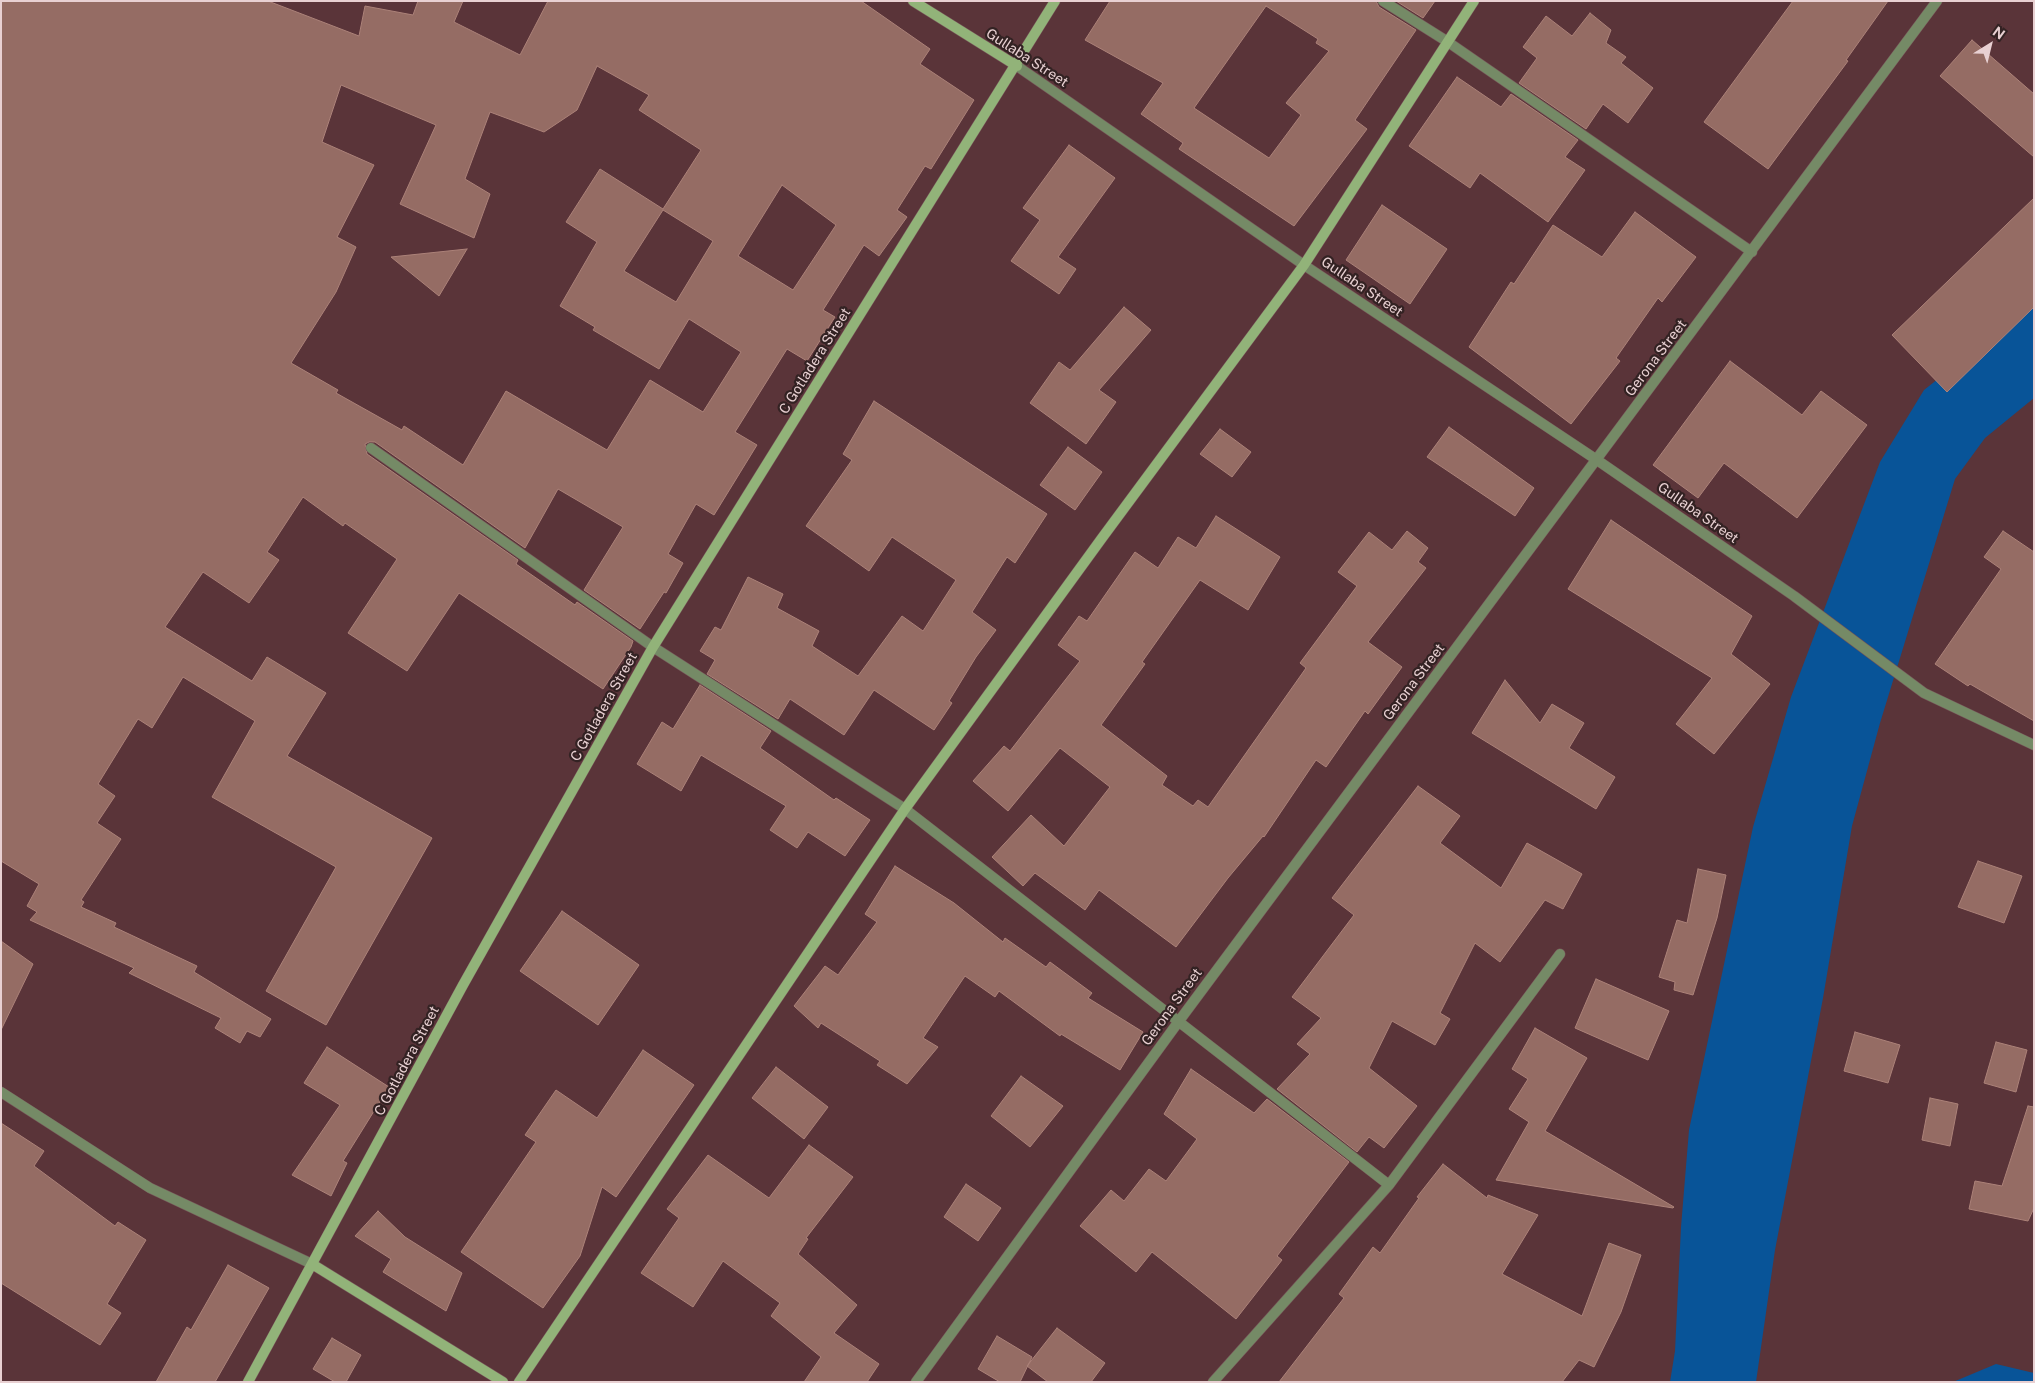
<!DOCTYPE html>
<style>
body{margin:0}
#map{position:relative;width:2035px;height:1383px;overflow:hidden;background:#5a3439;font-family:"Public Sans",sans-serif}
canvas{display:block}
.frame{position:absolute;inset:0;border:2px solid #e8d0d2;pointer-events:none}
.north{position:absolute;left:1965px;top:20px;width:50px;height:50px;-webkit-text-stroke:4px #332223;paint-order:stroke;rotate:36deg;font-size:14px;font-weight:700;line-height:20px;text-align:center;color:#e8d0d2}
.north::after{content:'';display:block;margin:auto;width:18px;height:22px;background:#e8d0d2;clip-path:polygon(50% 0,100% 100%,50% 72%,0 100%)}
</style>
<div id="map">
<canvas width="2035" height="1383"></canvas>
<div class="frame"></div>
<div class="north">N</div>
</div>
<script>
const c = document.querySelector('canvas').getContext('2d');
c.lineJoin = 'round';
function fill(path, color) { c.fillStyle = color; c.fill(path, 'evenodd'); }
const poly = rows => new Path2D(rows.map(r => 'M' + r).join(''));
function trace(path, color, width, dash) { c.strokeStyle = color; c.lineWidth = width; c.lineCap = dash ? 'butt' : 'round'; c.setLineDash(dash || []); c.stroke(path); }
function write(font, color, halo, rows, align = 'center') {
  c.font = font + ' "Public Sans",sans-serif'; c.lineWidth = 4.5; c.setLineDash([]); c.textBaseline = 'middle'; c.strokeStyle = halo; c.fillStyle = color; for (const [text, x, y, turn = 0] of rows) {
    c.save(); c.translate(x, y); c.rotate((+turn || 0) * Math.PI / 180); c.textAlign = isNaN(turn) ? turn : align; if (halo) c.strokeText(text, 0, 0); c.fillText(text, 0, 0); c.restore();
  }
}
fill(poly([
 [2034,303,2034,398,1985,438,1955,479,1880,723,1852,826,1823,998,1775,1250,1756,1382,1670,1382,1675,1351,1681,1227,1689,1130,1753,827,1791,697,1880,462,1924,390],
 [1996,1364,2034,1373,2034,1382,1953,1382]
]), '#085498');
const building = poly([
 [1,1,268,1,359,36,365,6,413,15,418,1,463,1,454,22,520,55,548,1,861,1,930,49,920,64,974,100,931,169,925,166,897,210,907,217,879,256,864,245,823,310,835,317,807,361,787,349,735,432,757,445,714,515,696,504,668,554,683,563,666,593,664,592,640,629,584,590,623,527,558,489,525,548,375,442,369,442,365,444,367,454,518,560,516,564,575,605,577,602,633,641,631,647,603,689,459,593,407,671,348,633,397,559,345,523,343,526,303,497,267,552,279,560,249,603,203,572,165,627,252,681,267,657,326,693,287,756,432,838,326,1025,266,991,336,867,212,797,255,721,183,677,152,728,138,719,98,784,115,796,97,823,121,839,81,900,84,902,81,907,116,923,114,927,197,966,194,972,271,1019,260,1037,247,1031,240,1043,215,1028,221,1018,129,973,134,968,30,920,37,912,27,906,39,884,1,861,1,1],
 [597,66,649,95,639,110,701,150,663,209,600,169,566,222,597,242,560,306,595,327,593,330,659,369,689,319,741,352,703,412,650,380,607,450,506,391,463,465,404,426,402,430,336,393,338,390,291,363,336,292,356,247,337,237,374,165,322,142,341,85,436,125,400,204,474,238,490,194,465,179,490,112,544,132,577,110,597,66],
 [782,185,836,225,793,290,738,256,782,185],
 [663,210,713,241,676,302,624,271,663,210],
 [1110,1,1376,1,1379,7,1416,30,1355,120,1367,129,1294,226,1179,149,1183,143,1141,114,1163,83,1085,40,1110,1],
 [1266,6,1318,39,1316,43,1329,51,1286,103,1301,115,1269,158,1194,108,1266,6],
 [1396,1,1435,1,1423,18,1396,1],
 [1793,1,1888,1,1846,60,1848,61,1768,169,1704,122,1793,1],
 [1590,13,1611,30,1606,43,1626,57,1621,63,1653,88,1628,123,1603,104,1586,129,1519,83,1537,58,1523,47,1546,16,1572,36,1590,13],
 [1972,40,2034,94,2034,157,1940,76,1972,40],
 [1457,77,1501,107,1511,94,1578,140,1565,157,1585,170,1548,222,1480,173,1470,188,1409,146,1457,77],
 [1069,145,1115,178,1058,257,1076,269,1059,294,1011,261,1040,220,1023,208,1069,145],
 [2034,198,2034,307,1947,392,1892,335,2034,198],
 [1382,205,1447,249,1410,304,1346,260,1382,205],
 [1635,212,1696,257,1662,302,1658,298,1616,358,1620,361,1571,424,1469,347,1511,282,1514,284,1553,225,1602,257,1635,212],
 [467,249,439,296,391,257,467,249],
 [1124,307,1151,330,1099,390,1116,402,1086,444,1030,403,1059,362,1070,370,1124,307],
 [1730,361,1802,415,1821,391,1867,425,1797,518,1724,463,1698,498,1653,465,1730,361],
 [874,401,1047,514,1015,563,1007,557,972,612,996,630,976,657,949,701,952,703,934,730,874,690,844,735,790,699,778,719,707,674,715,660,700,651,715,627,721,630,748,577,783,594,777,608,819,631,812,646,858,676,902,616,923,631,956,580,892,537,869,571,806,526,852,460,843,454,874,401],
 [1449,427,1534,488,1515,516,1427,457,1449,427],
 [1220,429,1251,452,1232,477,1200,454,1220,429],
 [1068,447,1102,472,1075,510,1040,485,1068,447],
 [1216,516,1280,557,1248,610,1200,580,1142,662,1145,664,1101,725,1167,776,1162,785,1193,806,1198,800,1208,807,1306,668,1300,663,1357,586,1338,572,1369,532,1392,550,1407,531,1428,548,1418,562,1426,568,1368,642,1402,667,1368,714,1365,711,1326,767,1316,760,1264,837,1263,836,1228,878,1176,947,1099,890,1085,910,1035,873,1023,886,992,857,1031,815,1064,846,1110,787,1060,748,1008,811,973,781,1004,746,1010,751,1080,661,1058,645,1079,616,1087,621,1135,552,1158,568,1178,537,1196,548,1216,516],
 [1611,520,1752,616,1731,654,1770,684,1714,754,1676,724,1712,678,1568,589,1611,520],
 [2003,531,2034,552,2034,721,1970,684,1968,686,1935,664,2001,569,1984,557,2003,531],
 [1505,680,1540,723,1552,704,1584,723,1569,748,1615,777,1596,809,1472,733,1505,680],
 [700,685,771,731,760,748,834,800,836,798,870,820,845,856,808,832,797,848,770,830,786,806,701,755,681,791,637,764,662,722,673,729,700,685],
 [1418,786,1460,816,1440,843,1501,888,1527,843,1582,874,1563,909,1545,900,1500,962,1475,943,1440,1013,1450,1019,1435,1045,1392,1021,1369,1068,1417,1106,1384,1148,1369,1137,1357,1152,1277,1089,1310,1054,1297,1044,1321,1018,1292,997,1354,915,1332,898,1418,786],
 [1978,861,2022,876,2004,923,1958,907,1978,861],
 [895,866,954,903,1003,942,1005,938,1046,967,1050,962,1092,993,1088,998,1143,1032,1120,1070,1061,1034,1060,1036,999,991,995,997,965,976,923,1038,938,1047,907,1084,877,1065,880,1061,821,1023,818,1028,794,1006,825,966,838,975,877,922,865,914,895,866],
 [1698,869,1726,875,1717,918,1693,995,1674,990,1675,982,1659,977,1677,920,1687,923,1698,869],
 [562,911,639,965,598,1025,520,971,562,911],
 [1,941,33,964,1,1030,1,941],
 [1596,979,1669,1011,1648,1060,1575,1028,1596,979],
 [1535,1028,1587,1058,1545,1131,1674,1207,1673,1208,1496,1180,1529,1122,1509,1109,1528,1079,1512,1069,1535,1028],
 [1855,1032,1900,1045,1888,1083,1844,1071,1855,1032],
 [1996,1042,2027,1050,2016,1092,1984,1083,1996,1042],
 [327,1047,389,1087,343,1161,347,1163,331,1196,292,1175,340,1105,304,1083,327,1047],
 [643,1050,694,1085,616,1197,602,1187,580,1256,543,1308,461,1252,536,1142,525,1135,556,1090,597,1118,643,1050],
 [776,1067,828,1107,804,1139,752,1098,776,1067],
 [1191,1069,1254,1113,1267,1099,1349,1162,1277,1256,1282,1260,1236,1319,1152,1252,1136,1272,1080,1226,1111,1190,1124,1201,1149,1169,1166,1181,1197,1139,1164,1114,1191,1069],
 [1021,1076,1063,1106,1030,1147,991,1116,1021,1076],
 [1930,1098,1958,1104,1950,1146,1922,1140,1930,1098],
 [2028,1106,2034,1107,2034,1208,2028,1221,1969,1209,1975,1181,2002,1186,2028,1106],
 [1,1123,44,1151,34,1166,115,1226,118,1222,146,1240,107,1304,121,1313,100,1345,1,1283,1,1123],
 [809,1145,853,1177,806,1238,808,1239,798,1254,857,1305,834,1333,879,1364,867,1382,804,1382,821,1357,771,1316,780,1303,723,1261,693,1307,641,1273,679,1218,667,1209,708,1155,769,1198,809,1145],
 [1443,1164,1487,1198,1488,1195,1538,1215,1502,1274,1582,1316,1609,1243,1641,1255,1621,1312,1594,1367,1579,1360,1562,1382,1279,1382,1344,1298,1339,1294,1373,1247,1380,1253,1419,1198,1417,1197,1443,1164],
 [966,1184,1001,1208,978,1241,944,1217,966,1184],
 [378,1211,405,1237,462,1273,446,1311,383,1272,391,1259,355,1236,378,1211],
 [228,1265,269,1288,215,1382,156,1382,187,1327,191,1330,228,1265],
 [1057,1328,1105,1363,1091,1382,1048,1382,1027,1366,1057,1328],
 [997,1336,1032,1357,1020,1382,1000,1382,978,1369,997,1336],
 [332,1338,361,1355,346,1382,335,1382,313,1369,332,1338]
]);
fill(building, '#956c64');
trace(building, '#ac8279', 1);
const street = poly([
 [1383,1,1448,42,1752,252],
 [1017,66,1304,265,1597,460,1794,596,1924,693,2034,745],
 [371,448,653,647,905,809,1389,1185],
 [1,1092,150,1188,312,1264],
 [916,1382,1179,1021,1937,1],
 [1213,1382,1389,1185,1560,954]
]);
const secondary = poly([
 [913,1,1017,66],
 [312,1264,503,1382],
 [248,1382,463,985,653,647,1055,1],
 [519,1382,905,809,1102,538,1304,265,1474,1]
]);
trace(street, '#765358', 11);
trace(secondary, '#765358', 11);
trace(street, '#758a66', 10);
trace(secondary, '#92b379', 10);
write('14px', '#e8d0d2', '#332223', [
 ["Gullaba Street",1027,58,33],
 ["Gullaba Street",1362,287,34],
 ["Gerona Street",1656,358,-53],
 ["C Gotladera Street",815,361,-58],
 ["Gullaba Street",1698,513,35],
 ["Gerona Street",1414,682,-53],
 ["C Gotladera Street",604,707,-61],
 ["Gerona Street",1172,1007,-54],
 ["C Gotladera Street",407,1061,-62]
]);
</script>
